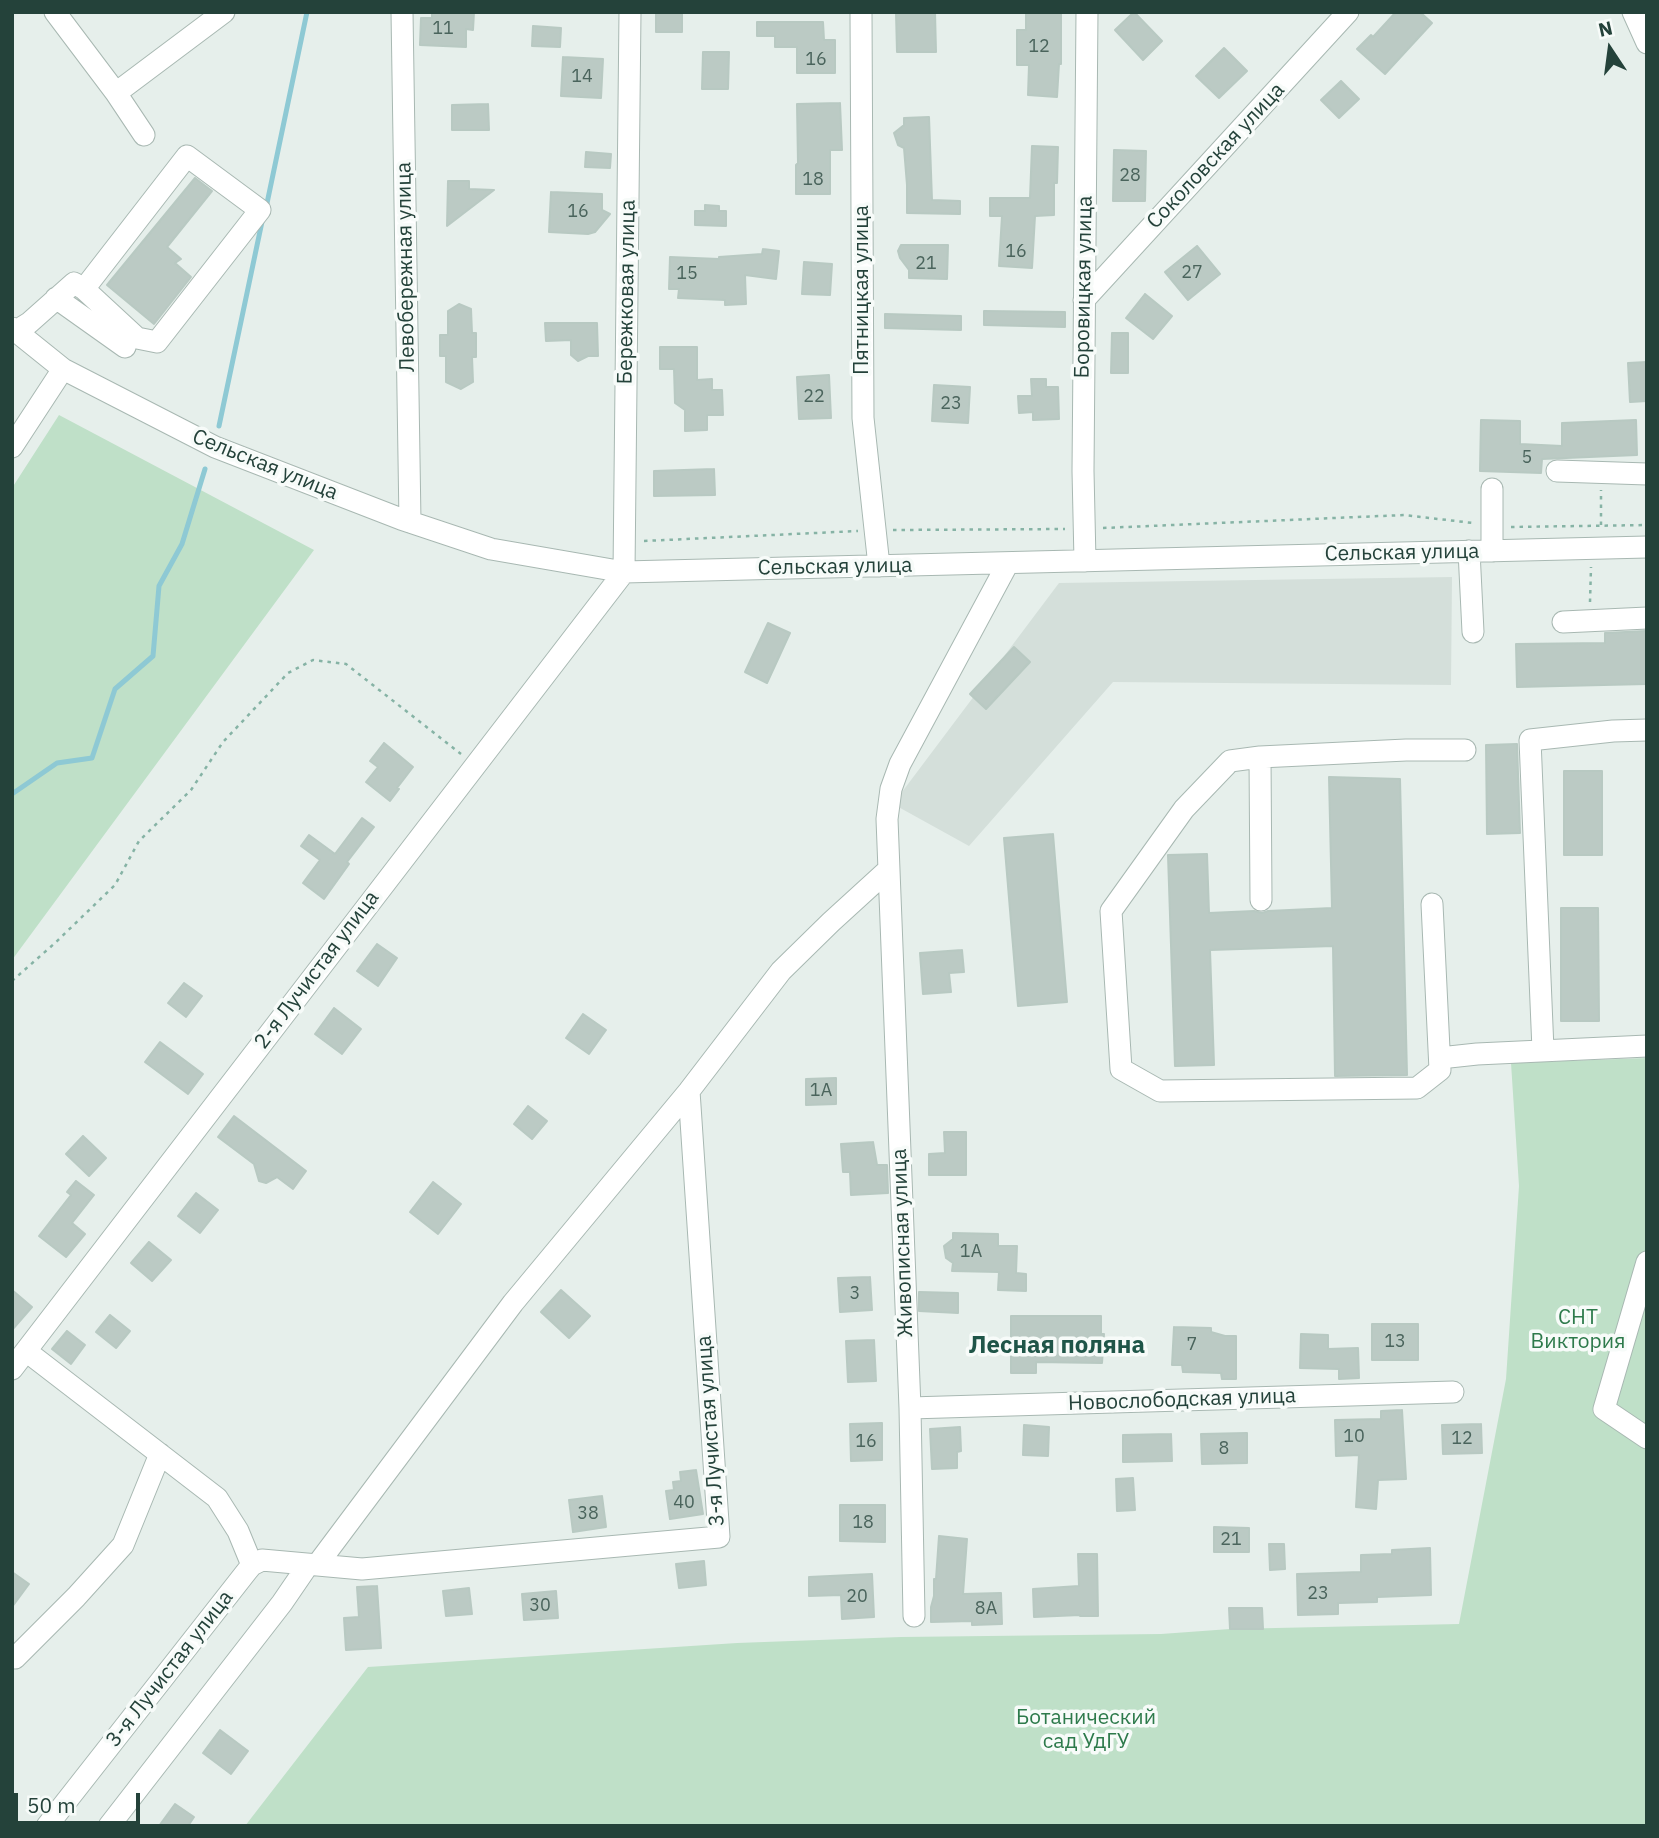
<!DOCTYPE html>
<meta charset="utf-8">
<style>
body{margin:0}
#map{position:relative;width:1659px;height:1838px;overflow:hidden;background:#e6efeb;font-family:"IBM Plex Sans",sans-serif}
canvas{display:block}
.frame{position:absolute;inset:0;border:14px solid #24423a;pointer-events:none}
.north{position:absolute;left:1575px;top:14px;width:70px;height:70px;-webkit-text-stroke:5px #f7fbf9;paint-order:stroke;rotate:347deg;font-size:19px;font-weight:700;line-height:28px;text-align:center;color:#24423a}
.north::after{content:'';display:block;margin:auto;width:24px;height:32px;background:#24423a;clip-path:polygon(50% 0,100% 100%,50% 72%,0 100%)}
.scale{position:absolute;left:14px;top:1793px;width:126px;height:32px;box-sizing:border-box;border:4px solid #24423a;border-top:0;padding-left:9px;font-size:21px;line-height:24px;white-space:nowrap;color:#24423a;-webkit-text-stroke:5px #f7fbf9;paint-order:stroke}
</style>
<div id="map">
<canvas width="1659" height="1838"></canvas>
<div class="frame"></div>
<div class="north">N</div>
<div class="scale">50 m</div>
</div>
<script>
const c = document.querySelector('canvas').getContext('2d');
c.lineJoin = 'round';
function fill(path, color) { c.fillStyle = color; c.fill(path, 'evenodd'); }
const poly = rows => new Path2D(rows.map(r => 'M' + r).join(''));
function trace(path, color, width, dash) { c.strokeStyle = color; c.lineWidth = width; c.lineCap = dash ? 'butt' : 'round'; c.setLineDash(dash || []); c.stroke(path); }
function write(font, color, halo, rows, align = 'center') {
  c.font = font + ' "IBM Plex Sans",sans-serif'; c.lineWidth = 7; c.setLineDash([]); c.textBaseline = 'middle'; c.strokeStyle = halo; c.fillStyle = color; for (const [text, x, y, turn = 0] of rows) {
    c.save(); c.translate(x, y); c.rotate((+turn || 0) * Math.PI / 180); c.textAlign = isNaN(turn) ? turn : align; if (halo) c.strokeText(text, 0, 0); c.fillText(text, 0, 0); c.restore();
  }
}
fill(poly([
 [1452,577,1451,685,1113,682,969,846,893,804,1059,583]
]), '#d4dfda');
fill(poly([
 [59,415,314,550,12,960,12,488],
 [1647,1058,1647,1826,245,1826,368,1667,737,1643,901,1637,1161,1634,1230,1629,1459,1624,1506,1379,1519,1186,1511,1063]
]), '#bfe0c8');
trace(poly([
 [266,208,307,12],
 [219,426,263,217],
 [12,794,57,763,92,758,115,689,153,656,159,586,182,544,205,469]
]), '#8ec9d4', 5);
const building = poly([
 [432,12,474,12,473,30,466,29,466,47,420,45,421,18,432,18,432,12],
 [935,12,936,52,897,52,896,13,935,12],
 [1026,12,1061,12,1061,64,1059,64,1057,97,1028,95,1029,65,1017,65,1017,30,1026,30,1026,12],
 [1134,12,1162,41,1143,60,1115,30,1134,12],
 [1396,12,1420,12,1432,23,1385,74,1357,49,1371,35,1373,37,1396,12],
 [656,13,682,13,682,32,656,32,656,13],
 [757,22,823,22,824,40,835,40,835,73,797,73,797,47,775,47,775,36,757,36,757,22],
 [533,26,561,28,560,47,532,46,533,26],
 [1224,48,1247,71,1219,98,1196,76,1224,48],
 [703,52,729,52,728,89,702,89,703,52],
 [563,57,603,59,601,98,561,96,563,57],
 [1341,81,1359,99,1339,118,1321,100,1341,81],
 [840,103,842,150,830,150,830,194,796,194,796,165,798,163,797,104,840,103],
 [488,104,489,130,452,130,452,105,488,104],
 [929,117,932,200,960,201,960,214,907,213,907,185,904,148,898,145,894,133,904,125,904,118,929,117],
 [1032,146,1058,147,1057,183,1054,183,1054,215,1035,216,1032,268,999,266,1002,216,990,216,990,198,1030,198,1032,146],
 [1114,150,1146,151,1145,201,1113,201,1114,150],
 [586,152,611,154,610,168,585,167,586,152],
 [195,178,212,191,167,247,181,259,175,263,191,277,154,324,107,285,195,178],
 [448,181,469,181,469,189,494,190,447,226,448,181],
 [551,192,602,194,602,210,610,214,595,232,588,234,549,232,551,192],
 [705,205,719,206,719,211,726,211,726,226,695,225,695,211,705,211,705,205],
 [901,245,948,245,947,279,909,278,909,270,900,258,898,251,901,245],
 [1197,246,1220,274,1188,300,1165,272,1197,246],
 [763,249,779,251,776,279,745,275,746,304,725,305,725,300,678,298,679,289,669,289,670,257,719,259,719,257,762,254,763,249],
 [804,262,832,264,830,295,802,294,804,262],
 [1145,294,1172,316,1153,339,1126,318,1145,294],
 [459,304,471,309,472,333,476,333,476,357,472,357,473,382,461,389,446,382,446,356,440,356,440,335,448,335,448,311,459,304],
 [984,311,1065,312,1065,327,984,325,984,311],
 [885,314,961,316,961,330,885,328,885,314],
 [545,323,597,323,598,356,588,356,578,361,571,355,571,340,546,341,545,323],
 [1112,333,1128,333,1128,373,1111,373,1112,333],
 [660,347,697,347,697,380,712,379,712,390,722,390,723,415,707,415,707,430,685,431,685,410,675,403,674,369,660,369,660,347],
 [1647,362,1647,401,1630,402,1628,363,1647,362],
 [829,375,831,418,799,419,797,377,829,375],
 [1031,379,1046,379,1046,387,1058,387,1059,419,1033,420,1033,412,1019,413,1018,396,1032,396,1031,379],
 [934,385,970,387,968,423,932,421,934,385],
 [1481,420,1520,421,1520,444,1562,446,1562,423,1636,420,1637,455,1542,459,1541,473,1480,471,1481,420],
 [714,469,715,495,654,496,654,471,714,469],
 [768,623,790,633,767,683,745,672,768,623],
 [1646,631,1647,684,1517,687,1516,644,1605,643,1605,633,1646,631],
 [1014,647,1030,662,986,709,970,694,1014,647],
 [384,743,413,767,397,788,399,789,390,801,366,782,378,767,370,761,384,743],
 [1517,744,1520,833,1487,834,1486,745,1517,744],
 [1564,771,1602,771,1602,855,1564,855,1564,771],
 [1329,777,1400,779,1407,1075,1335,1076,1333,946,1210,950,1214,1065,1175,1066,1168,855,1207,854,1209,913,1254,911,1262,913,1268,911,1332,908,1329,777],
 [362,818,374,827,347,862,349,864,324,899,303,883,320,860,301,846,309,835,335,854,362,818],
 [1053,834,1067,1002,1018,1006,1004,838,1053,834],
 [1561,908,1598,908,1599,1021,1561,1021,1561,908],
 [377,944,397,958,378,986,357,971,377,944],
 [962,950,964,972,949,973,951,992,923,994,920,953,962,950],
 [184,983,202,996,186,1017,168,1003,184,983],
 [334,1008,361,1029,342,1054,315,1034,334,1008],
 [583,1014,606,1030,589,1054,566,1038,583,1014],
 [160,1042,203,1074,188,1094,145,1062,160,1042],
 [836,1078,836,1104,806,1105,806,1079,836,1078],
 [528,1106,547,1121,532,1139,514,1124,528,1106],
 [234,1116,306,1171,293,1189,277,1177,266,1183,259,1181,254,1164,218,1137,234,1116],
 [944,1132,966,1132,966,1175,929,1175,929,1154,945,1153,944,1132],
 [83,1136,106,1158,89,1176,66,1154,83,1136],
 [873,1142,877,1165,887,1165,888,1193,851,1195,850,1172,843,1172,841,1144,873,1142],
 [76,1181,94,1195,72,1223,85,1234,66,1257,39,1236,71,1195,67,1192,76,1181],
 [433,1182,461,1204,438,1234,410,1212,433,1182],
 [196,1193,218,1210,200,1233,178,1216,196,1193],
 [953,1233,998,1234,998,1246,1017,1246,1016,1273,1026,1274,1026,1291,998,1290,999,1272,952,1271,953,1263,946,1258,944,1246,953,1239,953,1233],
 [149,1242,171,1260,152,1281,131,1263,149,1242],
 [870,1277,872,1310,840,1312,838,1278,870,1277],
 [12,1290,32,1307,12,1330,12,1290],
 [561,1290,590,1316,569,1338,541,1312,561,1290],
 [919,1292,958,1293,958,1313,919,1311,919,1292],
 [110,1315,130,1331,116,1348,96,1332,110,1315],
 [1011,1316,1101,1316,1101,1334,1104,1334,1102,1363,1036,1362,1036,1373,1011,1373,1011,1316],
 [1372,1324,1418,1324,1418,1360,1372,1360,1372,1324],
 [1174,1327,1211,1328,1211,1332,1225,1336,1236,1336,1236,1379,1222,1379,1221,1373,1183,1372,1182,1365,1172,1365,1174,1327],
 [67,1331,85,1345,71,1364,52,1349,67,1331],
 [1301,1334,1328,1335,1328,1349,1358,1348,1359,1378,1339,1379,1339,1369,1300,1368,1301,1334],
 [874,1340,876,1381,848,1382,846,1341,874,1340],
 [1402,1410,1406,1479,1378,1480,1376,1509,1356,1507,1359,1455,1336,1456,1335,1420,1381,1419,1381,1411,1402,1410],
 [882,1423,882,1460,851,1461,850,1424,882,1423],
 [1481,1424,1482,1453,1443,1454,1442,1425,1481,1424],
 [1024,1425,1049,1427,1048,1456,1023,1455,1024,1425],
 [960,1427,961,1451,957,1452,957,1468,932,1469,930,1429,960,1427],
 [1247,1433,1247,1463,1202,1464,1201,1434,1247,1433],
 [1171,1434,1172,1461,1123,1462,1123,1435,1171,1434],
 [696,1470,703,1514,670,1519,666,1491,674,1490,673,1482,681,1481,680,1472,696,1470],
 [1133,1478,1135,1510,1117,1511,1116,1479,1133,1478],
 [602,1496,606,1527,573,1532,569,1500,602,1496],
 [840,1505,885,1505,885,1542,840,1541,840,1505],
 [1214,1527,1249,1528,1249,1552,1214,1552,1214,1527],
 [939,1536,967,1539,963,1594,1001,1593,1002,1624,972,1625,972,1621,931,1622,931,1607,934,1596,934,1579,936,1579,939,1536],
 [1269,1544,1284,1544,1285,1569,1270,1570,1269,1544],
 [1430,1548,1431,1595,1377,1597,1377,1602,1338,1603,1338,1614,1298,1615,1297,1574,1361,1572,1361,1555,1392,1554,1392,1550,1430,1548],
 [1078,1554,1097,1554,1098,1616,1080,1616,1080,1615,1034,1617,1033,1589,1079,1586,1078,1554],
 [704,1561,706,1585,679,1588,676,1564,704,1561],
 [12,1572,29,1584,12,1607,12,1572],
 [872,1574,874,1617,842,1619,841,1595,809,1596,809,1577,872,1574],
 [377,1586,381,1648,346,1650,344,1618,359,1617,357,1587,377,1586],
 [469,1588,472,1614,446,1616,443,1591,469,1588],
 [556,1591,558,1618,524,1620,522,1594,556,1591],
 [1229,1608,1262,1608,1263,1629,1230,1629,1229,1608],
 [220,1730,248,1751,231,1774,203,1753,220,1730],
 [175,1804,194,1817,188,1826,159,1826,175,1804]
]);
fill(building, '#bbcac4');
trace(building, '#b8c9c2', 2);
const minor = poly([
 [55,12,116,93,144,135],
 [402,12,410,522],
 [861,12,863,418,879,566],
 [1633,12,1647,43],
 [116,93,224,12],
 [56,298,125,347],
 [1084,300,1348,12],
 [12,328,63,369,215,447,401,519,491,549,624,572,1647,547],
 [16,331,29,323,74,283,84,289,187,156,260,210,157,342,137,338,84,289],
 [12,447,63,369],
 [1557,471,1647,474],
 [1469,551,1473,632],
 [1492,551,1492,489],
 [1085,561,1083,471,1087,12],
 [624,572,630,12],
 [1563,622,1647,618],
 [1260,757,1261,900],
 [1432,904,1440,1070,1417,1088,1160,1091,1121,1069,1111,911,1184,809,1230,761,1260,757,1406,750,1465,750],
 [1543,1050,1530,740,1613,731,1647,730],
 [1440,1058,1477,1054,1647,1046],
 [1647,1262,1604,1409,1647,1438],
 [26,1351,217,1498,238,1531,252,1565],
 [12,1369,624,572],
 [910,1408,1453,1392],
 [317,1565,513,1303,689,1091,781,971,831,922,888,870],
 [914,1616,910,1408,887,819,891,789,900,764,1008,563],
 [15,1658,76,1597,123,1545,160,1454],
 [47,1826,247,1571,252,1565,262,1560,362,1569,719,1537,689,1091],
 [109,1826,282,1603,308,1565]
]);
trace(minor, '#a8b8b2', 23);
trace(poly([
 [1601,525,1601,490],
 [1511,527,1647,525],
 [1103,528,1404,515,1473,523],
 [893,530,1065,529],
 [644,541,858,531],
 [1590,602,1591,567],
 [12,981,55,943,115,885,139,841,191,790,223,742,288,673,313,660,346,664,461,754]
]), '#86b3a5', 2.5, [3.5, 5]);
trace(minor, '#fff', 21);
write('18px', '#4a645c', null, [
 ["11",443,29],
 ["12",1039,47],
 ["16",816,60],
 ["14",582,77],
 ["28",1130,176],
 ["18",813,180],
 ["16",578,212],
 ["16",1016,252],
 ["21",926,264],
 ["27",1192,273],
 ["15",687,274],
 ["22",814,397],
 ["23",951,404],
 ["5",1527,458],
 ["1А",821,1091],
 ["1А",971,1252],
 ["3",855,1294],
 ["13",1395,1342],
 ["7",1192,1345],
 ["10",1354,1437],
 ["12",1462,1439],
 ["16",866,1442],
 ["8",1224,1449],
 ["40",684,1503],
 ["38",588,1514],
 ["18",863,1523],
 ["21",1231,1540],
 ["23",1318,1594],
 ["20",857,1597],
 ["30",540,1606],
 ["8А",986,1609]
]);
write('21px', '#24423a', '#f7fbf9', [
 ["Соколовская улица",1216,156,-47],
 ["Левобережная улица",406,267,-91],
 ["Боровицкая улица",1084,287,-89],
 ["Пятницкая улица",862,290,-90],
 ["Бережковая улица",627,292,-89],
 ["Сельская улица",265,465,22],
 ["Сельская улица",1402,553,-1],
 ["Сельская улица",835,567,-1],
 ["2-я Лучистая улица",317,970,-53],
 ["Живописная улица",903,1243,-92],
 ["Новослободская улица",1182,1400,-2],
 ["3-я Лучистая улица",711,1431,-94],
 ["3-я Лучистая улица",170,1669,-52]
]);
write('21px', '#2d7a4b', '#f7fbf9', [
 ["СНТ",1578,1318],
 ["Виктория",1578,1342],
 ["Ботанический",1086,1718],
 ["сад УдГУ",1086,1742]
]);
write('bold 24px', '#1f5548', '#f7fbf9', [
 ["Лесная поляна",1057,1346]
]);
</script>
